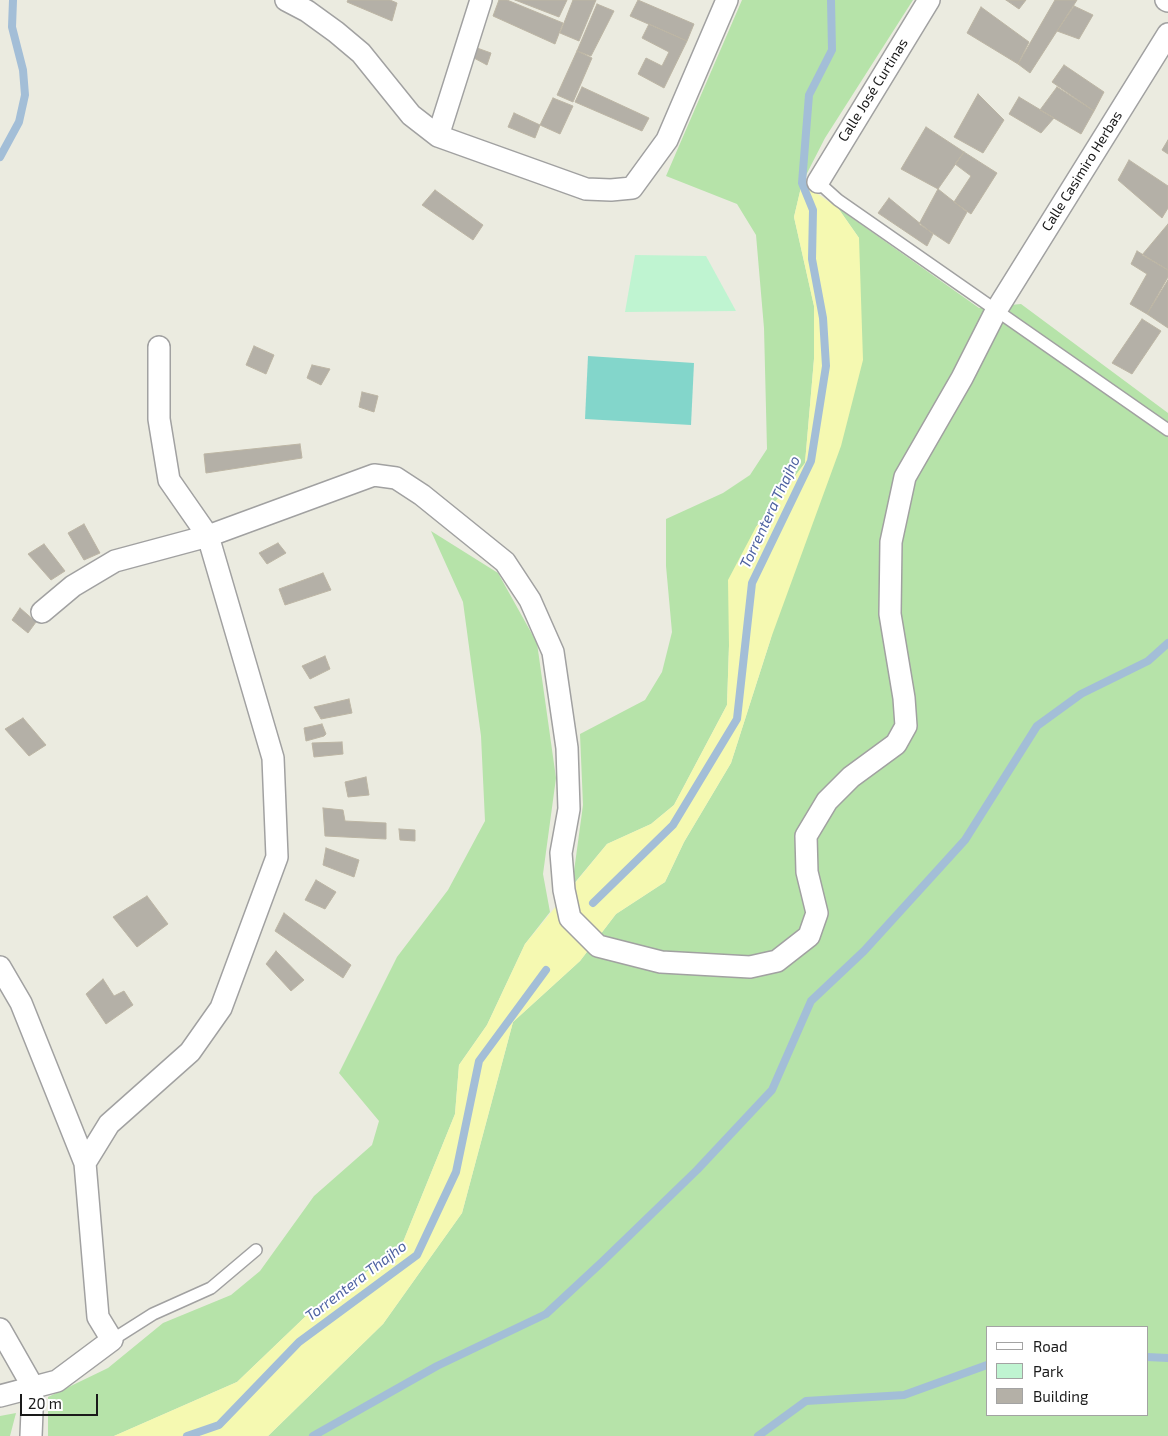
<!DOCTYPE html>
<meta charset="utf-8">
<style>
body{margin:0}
#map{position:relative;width:1168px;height:1436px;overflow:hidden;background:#ebebe0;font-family:"Exo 2",sans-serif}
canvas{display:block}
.legend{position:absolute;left:986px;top:1326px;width:162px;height:90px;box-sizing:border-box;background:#fff;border:1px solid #a3a3a3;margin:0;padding:6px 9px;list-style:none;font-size:15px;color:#1a1a1a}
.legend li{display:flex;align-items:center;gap:10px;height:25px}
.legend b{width:25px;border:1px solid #a3a3a3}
.scale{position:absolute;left:20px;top:1394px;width:78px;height:22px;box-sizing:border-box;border:2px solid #1a1a1a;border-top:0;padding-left:6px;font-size:15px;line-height:18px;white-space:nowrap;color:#1a1a1a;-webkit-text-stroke:4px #fff;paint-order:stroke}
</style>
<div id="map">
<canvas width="1168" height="1436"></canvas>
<ul class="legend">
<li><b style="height:6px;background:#fff"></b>Road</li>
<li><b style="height:14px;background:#bff4d1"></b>Park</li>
<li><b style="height:14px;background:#b4b0a7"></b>Building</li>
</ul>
<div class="scale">20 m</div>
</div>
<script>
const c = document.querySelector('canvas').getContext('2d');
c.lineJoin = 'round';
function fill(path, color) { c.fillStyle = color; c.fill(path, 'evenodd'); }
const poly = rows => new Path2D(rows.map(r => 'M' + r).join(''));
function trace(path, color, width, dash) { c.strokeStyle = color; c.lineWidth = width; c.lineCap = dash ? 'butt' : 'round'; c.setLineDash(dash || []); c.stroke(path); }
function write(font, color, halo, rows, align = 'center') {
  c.font = font + ' "Exo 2",sans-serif'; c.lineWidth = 4; c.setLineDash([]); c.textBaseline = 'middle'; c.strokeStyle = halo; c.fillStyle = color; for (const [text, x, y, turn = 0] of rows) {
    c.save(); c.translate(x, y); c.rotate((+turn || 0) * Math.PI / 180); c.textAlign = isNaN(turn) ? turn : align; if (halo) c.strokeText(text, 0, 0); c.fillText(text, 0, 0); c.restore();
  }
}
fill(poly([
 [742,0,913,0,825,138,802,183,794,217,814,306,814,359,805,463,756,527,729,646,727,705,674,805,651,824,607,844,572,886,583,805,580,734,645,700,662,672,672,632,666,566,666,519,723,493,750,475,767,449,764,328,756,235,737,204,666,176],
 [838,208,979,308,1021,304,1168,413,1168,1436,268,1436,383,1324,462,1213,513,1022,580,961,616,914,665,882,684,842,731,763,771,638,859,238],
 [987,1327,1147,1327,1147,1415,987,1415],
 [431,531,498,573,537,643,556,778,543,874,550,912,525,944,487,1025,459,1065,455,1114,401,1247,308,1314,237,1382,114,1436,48,1436,48,1397,108,1368,163,1323,231,1295,260,1271,314,1196,372,1145,379,1121,339,1073,397,957,448,890,485,821,481,736,463,602],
 [16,1413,10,1436,0,1436,0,1416]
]), '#b6e3a9');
fill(poly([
 [802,183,838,208,859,238,863,360,841,446,771,638,731,763,684,842,665,882,616,914,580,961,513,1022,462,1213,383,1324,268,1436,114,1436,237,1382,308,1314,401,1247,455,1114,459,1065,487,1025,525,944,607,844,651,824,674,805,727,705,729,646,728,580,756,527,805,463,814,359,814,306,794,217]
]), '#f5f9b1');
fill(poly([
 [635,255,706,256,736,311,625,312]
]), '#bff4d1');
fill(poly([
 [588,356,694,363,691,425,585,419]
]), '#83d6cb');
trace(poly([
 [0,157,19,122,25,95,23,70,12,27,13,0],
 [593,903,673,825,737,719,752,583,811,461,826,366,823,318,812,259,813,210,802,183,809,95,832,50,831,0],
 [1147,1357,1168,1358],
 [187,1436,219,1425,299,1342,417,1255,456,1172,479,1061,546,970],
 [313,1436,437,1366,546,1314,602,1262,697,1170,772,1090,811,1001,864,951,965,840,1037,726,1081,694,1148,661,1168,643],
 [758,1436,806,1401,904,1395,987,1365]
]), '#a3bed7', 8);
const building = poly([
 [348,0,390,0,397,3,392,21,347,2,348,0],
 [499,0,507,0,563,23,555,44,493,16,499,0],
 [515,0,567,0,559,17,515,0],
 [573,0,596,0,579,41,560,33,573,0],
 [638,0,694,24,687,41,630,16,638,0],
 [1006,0,1026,0,1019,9,1006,0],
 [1055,0,1077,0,1030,73,1018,64,1055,0],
 [597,4,614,11,591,56,577,51,597,4],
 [1074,6,1093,15,1079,39,1057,31,1074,6],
 [981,7,1029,42,1018,64,967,33,981,7],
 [649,24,687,41,664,88,638,74,646,58,662,66,669,52,642,38,649,24],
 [477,48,491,53,487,65,474,58,477,48],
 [577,51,592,58,573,102,557,95,577,51],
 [1064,65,1104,92,1094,111,1052,82,1064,65],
 [582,87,649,118,642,131,575,102,582,87],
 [1057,87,1094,111,1081,134,1040,110,1057,87],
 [978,94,1004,120,983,153,954,137,978,94],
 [1019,97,1054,118,1041,133,1009,114,1019,97],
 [553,98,573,106,560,134,540,125,553,98],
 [514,113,540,125,535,138,508,127,514,113],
 [926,127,964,152,938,189,901,169,926,127],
 [1168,140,1168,154,1162,150,1168,140],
 [964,152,997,173,971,214,954,202,971,176,955,164,964,152],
 [1129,160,1168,186,1168,208,1162,218,1118,180,1129,160],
 [938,189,967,212,949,244,919,224,938,189],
 [435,190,483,225,473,240,422,205,435,190],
 [889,198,933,234,927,246,878,213,889,198],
 [1168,224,1168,270,1142,255,1168,224],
 [1137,251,1168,270,1168,277,1147,314,1130,304,1147,274,1131,264,1137,251],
 [1168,280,1168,328,1147,314,1168,280],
 [1142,319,1161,331,1132,374,1112,363,1142,319],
 [254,346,274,355,266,374,246,365,254,346],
 [312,365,330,369,321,385,307,378,312,365],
 [362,392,378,396,374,412,359,407,362,392],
 [300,444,302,458,206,473,204,454,300,444],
 [84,524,100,553,84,560,68,533,84,524],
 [278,543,286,553,267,564,259,553,278,543],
 [44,544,65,571,51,580,28,554,44,544],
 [323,573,331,590,285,605,279,589,323,573],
 [20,608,36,622,28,633,12,620,20,608],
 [325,656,330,669,310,679,302,666,325,656],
 [349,699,352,713,321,719,314,707,349,699],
 [23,718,46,745,29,756,5,729,23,718],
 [322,724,326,734,324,736,306,741,304,728,322,724],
 [342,742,343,754,314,757,312,743,342,742],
 [366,777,369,795,348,797,345,782,366,777],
 [323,808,343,810,345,821,386,823,386,839,325,836,323,808],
 [399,829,415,830,415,841,400,840,399,829],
 [326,848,359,860,354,877,323,865,326,848],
 [316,880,336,892,325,909,305,900,316,880],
 [147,896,168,924,137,947,113,917,147,896],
 [284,913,351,965,343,978,275,931,284,913],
 [276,951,304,980,291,991,266,964,276,951],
 [103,979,114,996,124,991,133,1005,106,1024,86,994,103,979]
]);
fill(building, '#b4b0a7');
trace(building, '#bcb5a4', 1);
const lane = poly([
 [818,182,838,200,1168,430],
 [112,1340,153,1314,211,1288,256,1250]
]);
const street = poly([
 [286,0,307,11,336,32,361,53,411,115,438,136,586,189,611,190,632,188,667,140,727,0],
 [1166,0,1168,1],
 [438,136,481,0],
 [818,182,929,0],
 [42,612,73,586,115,561,208,536,374,475,396,478,422,495,505,562,530,600,553,652,567,748,569,809,561,853,564,890,570,918,598,946,661,962,750,967,777,961,809,936,817,913,807,872,806,836,827,801,851,777,896,744,906,726,904,698,890,614,891,542,905,477,962,378,997,309,1168,34],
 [0,967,21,1003,85,1163],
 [0,1329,33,1387,31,1436],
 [0,1396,57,1381,112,1340,98,1317,85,1163,109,1124,190,1052,221,1008,277,857,273,758,208,536,169,480,159,419,159,347]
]);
trace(lane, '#a1a1a1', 14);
trace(street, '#a1a1a1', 24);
trace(lane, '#fff', 11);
trace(street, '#fff', 21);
write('14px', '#1a1a1a', '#fff', [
 ["Calle José Curtinas",873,90,-58],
 ["Calle Casimiro Herbas",1082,171,-58]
]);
write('italic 15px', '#4f63a2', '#fff', [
 ["Torrentera Thajho",770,512,-65],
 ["Torrentera Thajho",356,1281,-37]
]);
</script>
